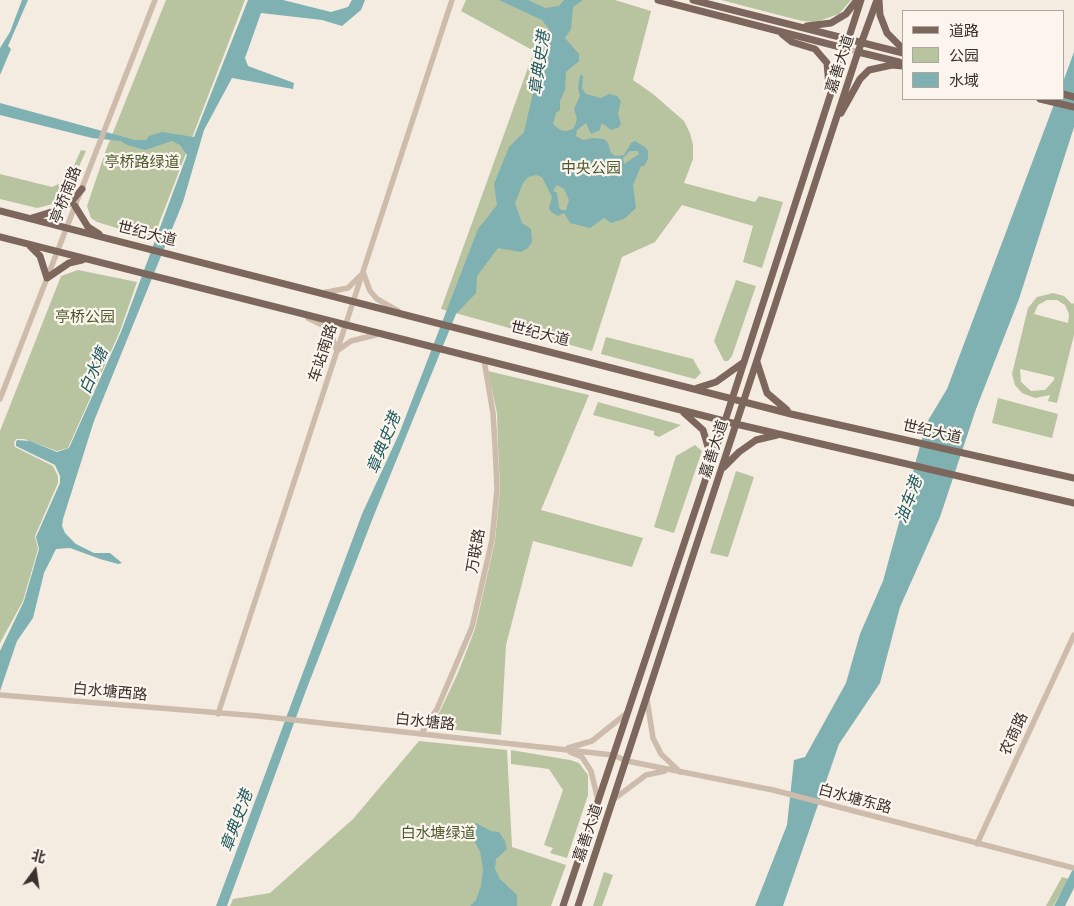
<!DOCTYPE html>
<meta charset="utf-8">
<style>
body{margin:0}
#map{position:relative;width:1074px;height:906px;overflow:hidden;background:#f4ebe1;font-family:Mulish,"Noto Sans SC",sans-serif}
canvas{display:block}
.legend{position:absolute;left:902px;top:10px;width:162px;height:90px;box-sizing:border-box;background:#fbf5ee;border:1px solid #aea6a0;margin:0;padding:6px 9px;list-style:none;font-size:15px;color:#3b302b}
.legend li{display:flex;align-items:center;gap:10px;height:25px}
.legend b{width:25px;border:1px solid #aea6a0}
.north{position:absolute;left:10px;top:846px;width:50px;height:50px;-webkit-text-stroke:4px #fbf5ee;paint-order:stroke;rotate:14deg;font-size:14px;font-weight:700;line-height:20px;text-align:center;color:#3b302b}
.north::after{content:'';display:block;margin:auto;width:18px;height:22px;background:#3b302b;clip-path:polygon(50% 0,100% 100%,50% 72%,0 100%)}
</style>
<div id="map">
<canvas width="1074" height="906"></canvas>
<ul class="legend">
<li><b style="height:6px;background:#7d675c"></b>道路</li>
<li><b style="height:14px;background:#b8c4a0"></b>公园</li>
<li><b style="height:14px;background:#7fb0b2"></b>水域</li>
</ul>
<div class="north">北</div>
</div>
<script>
const c = document.querySelector('canvas').getContext('2d');
c.lineJoin = 'round';
function fill(path, color) { c.fillStyle = color; c.fill(path, 'evenodd'); }
const poly = rows => new Path2D(rows.map(r => 'M' + r).join(''));
function trace(path, color, width, dash) { c.strokeStyle = color; c.lineWidth = width; c.lineCap = dash ? 'butt' : 'round'; c.setLineDash(dash || []); c.stroke(path); }
function write(font, color, halo, rows, align = 'center') {
  c.font = font + ' Mulish,"Noto Sans SC",sans-serif'; c.lineWidth = 4.5; c.setLineDash([]); c.textBaseline = 'middle'; c.strokeStyle = halo; c.fillStyle = color; for (const [text, x, y, turn = 0] of rows) {
    c.save(); c.translate(x, y); c.rotate((+turn || 0) * Math.PI / 180); c.textAlign = isNaN(turn) ? turn : align; if (halo) c.strokeText(text, 0, 0); c.fillText(text, 0, 0); c.restore();
  }
}
fill(poly([
 [166,0,245,0,153,239,97,222,91,218,87,206,106,150],
 [466,0,615,0,651,11,633,80,653,94,684,121,690,133,693,145,693,159,684,183,755,202,759,196,783,202,762,268,743,262,753,226,682,205,655,242,622,257,592,351,441,309,534,51,461,11],
 [721,0,851,0,839,14,816,22,802,21],
 [81,150,86,151,68,191,53,204,37,208,0,199,0,174,52,187,63,182,72,170],
 [78,270,137,282,120,331,68,448,57,451,24,439,16,439,14,443,15,447,53,466,58,476,58,483,35,536,38,549,23,601,0,643,0,431,61,276],
 [736,280,756,286,732,356,728,361,724,361,714,341],
 [1053,293,1064,296,1072,304,1074,303,1074,335,1057,403,1048,401,1050,395,1035,398,1022,393,1015,385,1012,374,1028,308,1037,297],
 [1047,300,1057,300,1065,305,1069,314,1068,323,1034,314,1038,305],
 [1020,369,1054,377,1054,380,1045,390,1031,391,1021,382],
 [606,337,693,359,701,373,695,379,601,354],
 [488,371,589,395,541,510,643,538,632,567,533,541,506,645,501,735,430,727,440,711,458,673,475,629,495,541,500,489,498,445,497,413],
 [998,398,1058,414,1052,438,992,423],
 [598,402,681,425,659,437,654,435,654,431,593,415],
 [695,445,702,451,674,533,654,527,676,456],
 [736,471,754,477,728,557,710,553],
 [419,741,507,750,512,847,566,865,551,906,230,906,233,899,270,893,353,819],
 [511,750,570,760,579,763,588,775,588,795,567,858,550,853,553,848,544,845,563,790,549,769,511,764],
 [604,872,613,875,602,906,593,906],
 [1062,877,1069,879,1053,906,1046,906]
]), '#b8c4a0');
fill(poly([
 [22,0,28,0,8,46,11,49,0,75,0,48,10,32],
 [248,0,283,0,331,12,348,7,352,0,365,0,361,10,342,26,322,20,261,13,245,58,248,66,294,83,293,89,232,78,204,130,183,202,94,421,63,519,62,526,65,533,76,544,94,553,110,553,122,563,118,564,100,559,70,548,56,549,44,573,33,618,17,641,0,691,0,651,24,601,39,549,36,537,60,483,60,476,55,465,16,446,16,442,17,440,30,441,57,452,69,448,121,332,187,155,180,145,172,141,145,150,127,145,121,141,92,138,0,115,0,103,135,140,146,140,149,136,162,132,194,137],
 [499,0,528,0,545,8,559,6,564,0,583,0,573,7,571,29,565,38,579,54,579,61,566,72,565,90,560,101,560,110,556,113,553,124,560,130,566,131,573,129,575,125,577,119,574,109,580,96,578,88,580,75,583,76,582,88,586,94,601,98,609,94,617,96,621,101,618,114,621,124,618,128,611,130,605,125,601,124,600,130,591,134,586,123,577,130,576,136,583,140,593,138,604,139,608,143,611,153,615,156,624,155,631,143,635,141,645,147,648,151,648,159,644,166,641,166,633,185,636,208,624,219,611,223,604,218,590,228,570,223,564,213,558,216,551,212,549,208,552,197,542,177,536,175,528,177,523,183,515,203,522,223,531,229,532,242,528,248,521,252,498,248,477,276,476,293,456,314,374,515,305,693,227,906,216,906,362,514,399,434,478,229,497,205,494,184,509,147,524,132,533,93,542,76,542,54,549,29,542,20],
 [630,151,638,151,639,154,624,164,623,158],
 [557,185,564,189,569,200,566,210,561,210,559,207,557,193,553,191],
 [1074,52,1074,127,1019,299,976,409,940,517,900,607,880,683,839,744,783,906,755,906,787,825,794,760,805,757,846,683,860,634,883,581,926,424,947,389,1056,99,1063,99,1063,82],
 [476,823,491,831,499,832,505,841,507,849,496,859,495,869,500,879,517,895,517,906,470,906,476,900,481,886,483,869,480,851,469,832,471,825],
 [1074,867,1074,888,1065,906,1054,906]
]), '#7fb0b2');
trace(poly([
 [844,48,858,52],
 [363,272,370,291,377,299,398,311],
 [322,293,348,288,360,276],
 [308,318,324,326,332,337,337,351,351,341,379,334],
 [0,399,155,0],
 [0,695,258,716,613,755,627,761,773,790,1074,868],
 [647,700,653,738,661,754,680,772],
 [218,714,452,0],
 [421,734,437,709,472,627,492,540,497,489,495,445,493,413,484,360],
 [568,748,592,741,627,713],
 [570,752,582,757,591,771,598,800],
 [614,799,646,775,665,771],
 [977,844,1074,635]
]), '#cdbbac', 5.5);
trace(poly([
 [658,0,844,48],
 [693,0,903,53],
 [879,0,880,15,887,33,903,49],
 [807,26,831,23,846,14,857,0],
 [782,34,792,42,815,49,827,63,829,87],
 [858,52,899,62],
 [1063,94,1074,97],
 [1040,99,1074,107],
 [841,113,860,79,869,70,892,65,903,66],
 [75,206,88,227,99,234],
 [0,211,791,414,1074,478],
 [32,218,61,209,71,202,82,189],
 [0,237,736,424,1074,503],
 [30,246,40,256,47,278,69,263,82,260],
 [757,362,767,393,787,410],
 [697,388,716,382,744,362],
 [684,413,703,430,712,460],
 [724,467,739,452,756,440,777,435],
 [563,906,725,421,861,0],
 [578,906,858,52,877,0]
]), '#7d675c', 7);
write('15px', '#3b302b', '#fbf5ee', [
 ["嘉善大道",840,64,-72],
 ["亭桥南路",66,195,-69],
 ["世纪大道",147,234,14],
 ["世纪大道",540,334,14],
 ["车站南路",323,353,-72],
 ["世纪大道",932,432,13],
 ["嘉善大道",714,449,-72],
 ["万联路",476,551,-80],
 ["白水塘西路",110,692,5],
 ["白水塘路",425,722,6],
 ["农商路",1014,734,-65],
 ["白水塘东路",855,799,15],
 ["嘉善大道",588,833,-71]
]);
write('15px', '#4a5a2e', '#fbf5ee', [
 ["亭桥路绿道",142,162],
 ["中央公园",591,168],
 ["亭桥公园",85,317],
 ["白水塘绿道",438,833]
]);
write('italic 16px', '#1f5a5e', '#fbf5ee', [
 ["章典史港",540,63,-82],
 ["白水塘",94,371,-67],
 ["章典史港",384,443,-68],
 ["油车港",909,500,-69],
 ["章典史港",237,821,-70]
]);
</script>
